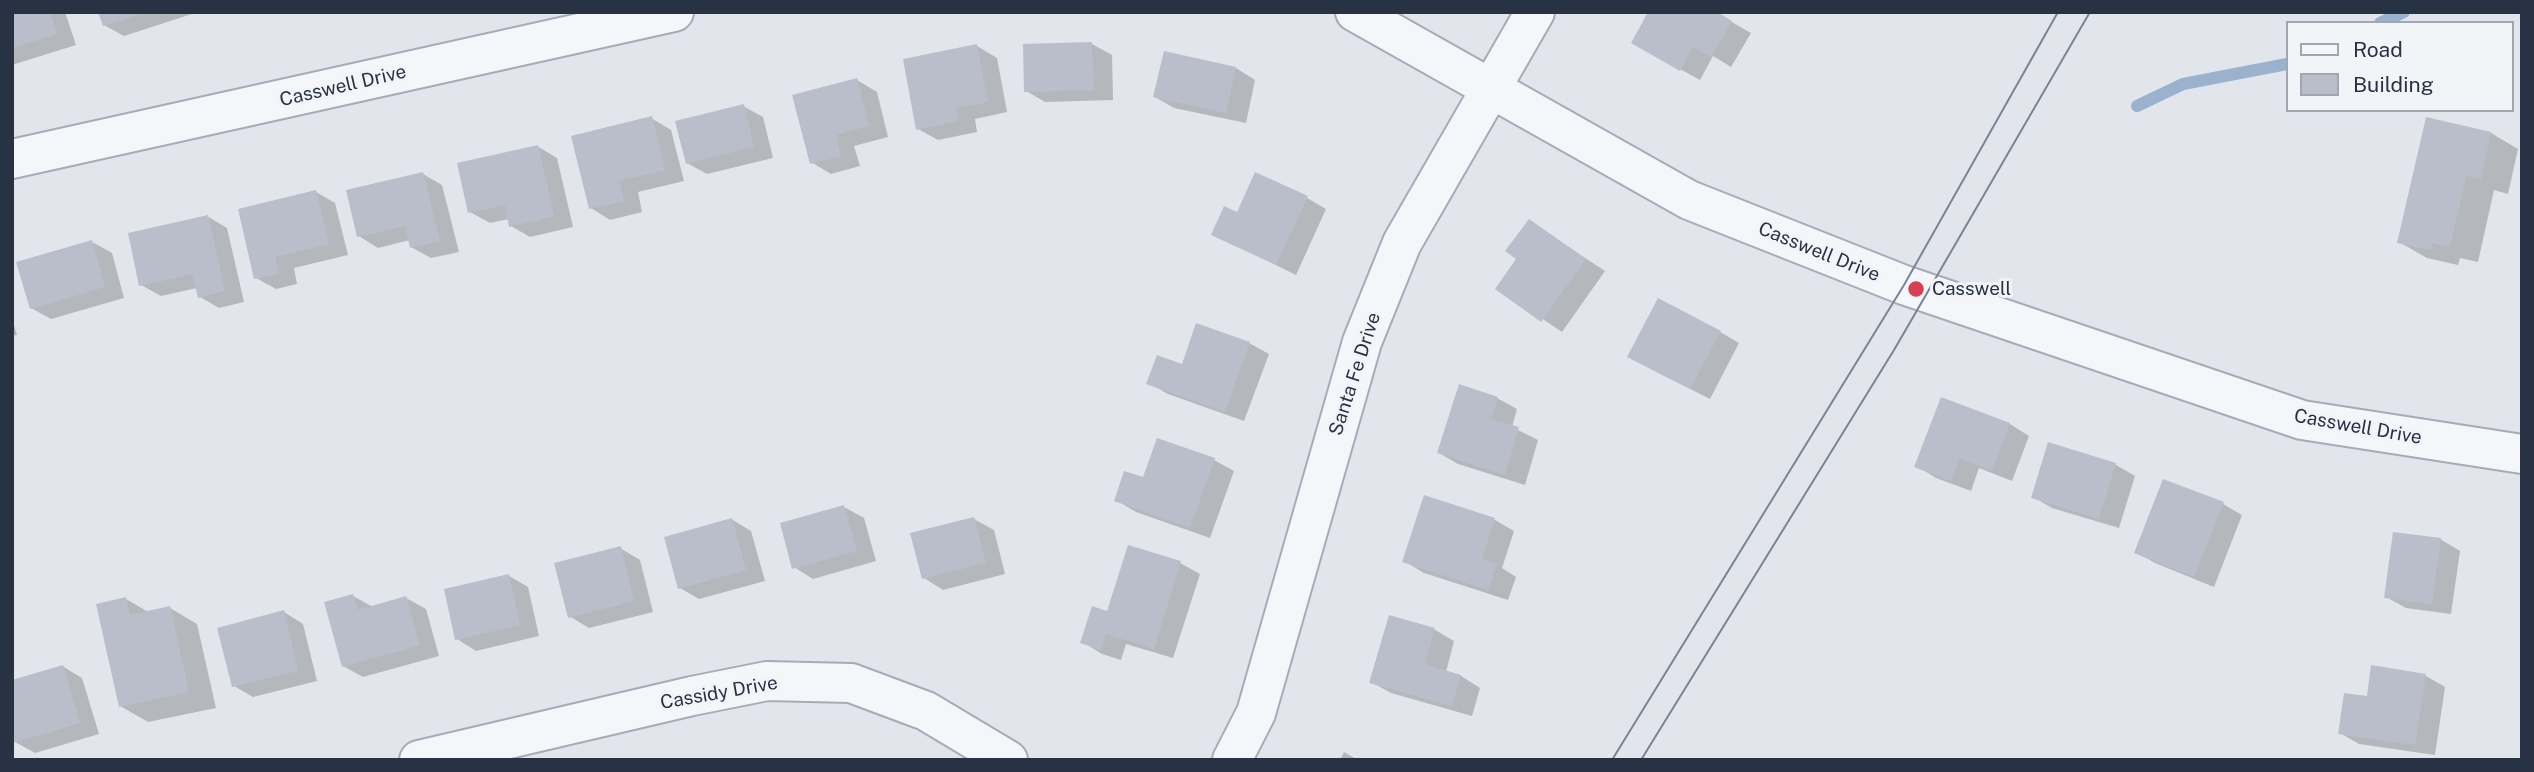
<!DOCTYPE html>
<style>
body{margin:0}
#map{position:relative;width:2534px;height:772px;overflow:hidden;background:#e2e5eb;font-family:"Public Sans",sans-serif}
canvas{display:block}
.frame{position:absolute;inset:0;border:14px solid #283245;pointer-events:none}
.legend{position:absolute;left:2286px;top:21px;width:228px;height:91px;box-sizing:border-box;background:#f2f4f8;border:2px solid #a1a6b0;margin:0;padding:9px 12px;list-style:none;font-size:21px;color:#283245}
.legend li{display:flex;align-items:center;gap:14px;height:35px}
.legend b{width:35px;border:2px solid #a1a6b0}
</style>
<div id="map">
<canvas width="2534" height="772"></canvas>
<div class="frame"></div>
<ul class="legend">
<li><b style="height:9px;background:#f5f6f9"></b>Road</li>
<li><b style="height:19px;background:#b9beca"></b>Building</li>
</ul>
</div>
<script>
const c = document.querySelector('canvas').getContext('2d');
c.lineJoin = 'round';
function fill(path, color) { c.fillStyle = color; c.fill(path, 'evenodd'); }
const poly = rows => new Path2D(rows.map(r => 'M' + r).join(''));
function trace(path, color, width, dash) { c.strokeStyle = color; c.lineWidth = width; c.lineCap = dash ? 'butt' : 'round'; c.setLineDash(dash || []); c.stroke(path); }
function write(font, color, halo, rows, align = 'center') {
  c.font = font + ' "Public Sans",sans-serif'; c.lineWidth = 6; c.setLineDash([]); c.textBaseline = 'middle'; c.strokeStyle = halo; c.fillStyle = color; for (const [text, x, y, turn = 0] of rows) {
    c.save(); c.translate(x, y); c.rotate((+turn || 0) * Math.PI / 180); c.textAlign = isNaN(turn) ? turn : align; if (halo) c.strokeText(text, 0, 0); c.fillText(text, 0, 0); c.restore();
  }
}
fill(poly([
 [12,12,65,12,76,45,12,65],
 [100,12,198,12,124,36,104,25],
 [1714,12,1751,33,1731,67,1713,56,1700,80,1633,43],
 [1092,44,1112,55,1113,100,1045,102,1026,91],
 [977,46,997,58,1007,112,975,119,977,132,938,140,918,129],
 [1236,68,1255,80,1246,123,1174,108,1155,97],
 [857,80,877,92,888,137,854,146,860,166,831,174,811,162],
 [743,106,763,117,773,158,707,174,687,163],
 [651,118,671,130,684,181,638,192,642,212,610,220,591,208],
 [2427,119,2491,133,2518,149,2508,194,2494,190,2478,262,2460,258,2458,265,2427,258,2399,242],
 [537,146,557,158,573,227,530,237,511,226,509,219,490,223,470,212],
 [423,174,442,185,459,252,431,258,411,247,410,240,378,248,359,236],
 [316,192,335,203,348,255,294,268,297,284,276,289,256,278],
 [1307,198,1326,209,1296,275,1213,234,1238,214],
 [207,216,227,228,244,302,219,308,200,297,197,288,161,296,141,285],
 [1529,221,1605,271,1562,332,1497,288,1518,258],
 [92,242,112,253,124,298,51,319,31,308],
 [12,318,17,335,12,336],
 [1720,332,1739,343,1710,399,1649,368],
 [1249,343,1269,354,1244,421,1168,394,1149,383,1183,366],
 [1497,398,1517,409,1512,427,1538,440,1525,485,1458,464,1439,453],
 [1942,399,2010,424,2029,436,2012,481,1979,468,1971,491,1936,478,1917,466],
 [1158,440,1214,460,1234,471,1210,538,1136,512,1116,500,1144,480],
 [2049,444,2116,465,2135,476,2119,528,2052,508,2033,497],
 [1425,497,1495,520,1514,531,1502,568,1516,577,1508,600,1424,573,1404,561],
 [2223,504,2242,515,2214,587,2155,563,2136,552],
 [844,507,864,518,876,561,813,579,794,567],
 [731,519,751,531,765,581,699,599,680,588],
 [974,519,994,530,1005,574,943,590,924,578],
 [2440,539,2460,551,2451,614,2406,608,2386,597],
 [620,548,640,560,653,612,589,628,569,616],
 [1180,563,1200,574,1173,658,1126,644,1121,660,1102,654,1083,642,1108,613],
 [509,576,528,587,539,636,476,651,457,639],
 [353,596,373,607,406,598,426,609,439,656,363,677,343,666],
 [126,599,150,613,170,608,197,624,216,708,148,722,120,706],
 [284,612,303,624,317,681,253,697,234,686],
 [1390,617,1435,630,1454,641,1446,672,1461,676,1480,688,1472,716,1391,693,1371,682],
 [62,666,82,678,99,734,35,753,15,742,12,733,12,682],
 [2426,676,2445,687,2435,755,2359,744,2340,733,2368,698],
 [1344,752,1358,760,1340,760]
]), '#0003');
trace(poly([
 [2380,23,2404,12],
 [2137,106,2183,84,2287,64]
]), '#9ab2ce', 12);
fill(poly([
 [12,12,50,12,57,34,12,48],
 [98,12,144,12,144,13,103,26],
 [1648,12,1717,12,1732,21,1711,57,1693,47,1680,71,1631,43],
 [1092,42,1094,90,1024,92,1023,44],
 [977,44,988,102,956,108,958,121,916,130,903,59],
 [1164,51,1236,67,1226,113,1153,97],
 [857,78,869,126,836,135,841,156,810,164,792,95],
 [744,104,754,147,686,164,675,121],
 [652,116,665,170,619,181,624,201,589,209,571,136],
 [2426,117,2491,132,2481,179,2466,176,2450,247,2432,243,2431,250,2397,243],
 [538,145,554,216,509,227,505,205,468,213,457,163],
 [423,172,440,241,410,248,405,226,357,237,346,190],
 [1255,172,1308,196,1276,265,1211,235,1224,206,1237,212],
 [316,190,329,244,275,257,279,273,254,279,238,209],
 [208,215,225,291,198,298,192,274,139,286,128,233],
 [1529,219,1586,259,1541,322,1495,289,1516,259,1505,251],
 [92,240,105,287,30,309,16,262],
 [1658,298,1721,331,1690,389,1627,357],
 [1196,323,1250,342,1225,412,1146,384,1157,355,1182,364],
 [1459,384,1498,397,1491,419,1519,427,1505,475,1437,453],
 [1941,397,2010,423,1992,471,1959,458,1951,481,1914,467],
 [1157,438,1215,458,1190,528,1114,501,1124,471,1143,477],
 [2048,442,2116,463,2099,519,2031,498],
 [2163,479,2224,502,2194,577,2134,553],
 [1424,495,1495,518,1482,559,1497,564,1488,590,1402,562],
 [844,505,857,551,792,569,780,523],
 [974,517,986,563,922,579,910,533],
 [732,518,746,570,678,589,664,537],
 [2393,532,2441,538,2432,604,2384,598],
 [1128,545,1181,561,1154,649,1106,634,1102,650,1080,643,1092,606,1107,611],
 [621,546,634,601,568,618,554,563],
 [509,574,520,625,455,640,444,589],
 [353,594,358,610,406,596,420,645,342,667,324,602],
 [126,597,130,615,170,606,189,692,119,707,96,604],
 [284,610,298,671,232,687,217,628],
 [1389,615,1435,628,1425,664,1461,675,1452,706,1369,683],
 [63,665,80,723,13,743,12,680],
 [2371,665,2426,674,2415,745,2338,734,2344,693,2367,696]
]), '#b9beca');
const minor = poly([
 [1355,12,1689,200,1904,285,2302,420,2522,454],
 [12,159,674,12],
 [419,760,692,696,767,681,851,683,926,711,1008,760],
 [1232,760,1256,713,1362,342,1402,243,1535,12]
]);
trace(minor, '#a6acb6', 42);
trace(minor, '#f5f6f9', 38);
trace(poly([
 [1612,760,1904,285,2058,12],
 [1641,760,1894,350,2090,12]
]), '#7a8496', 2);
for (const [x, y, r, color] of [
 [1916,289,9,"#d93e53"]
]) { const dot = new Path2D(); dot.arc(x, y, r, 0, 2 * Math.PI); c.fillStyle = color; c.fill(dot); trace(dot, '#f2f4f8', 2.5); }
write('19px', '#283245', '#f2f4f8', [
 ["Casswell Drive",343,86,-13],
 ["Casswell Drive",1819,252,22],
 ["Santa Fe Drive",1355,374,-72],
 ["Casswell Drive",2358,427,10],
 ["Cassidy Drive",719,693,-10]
]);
write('19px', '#283245', '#f2f4f8', [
 ["Casswell",1932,289]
], 'left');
</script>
